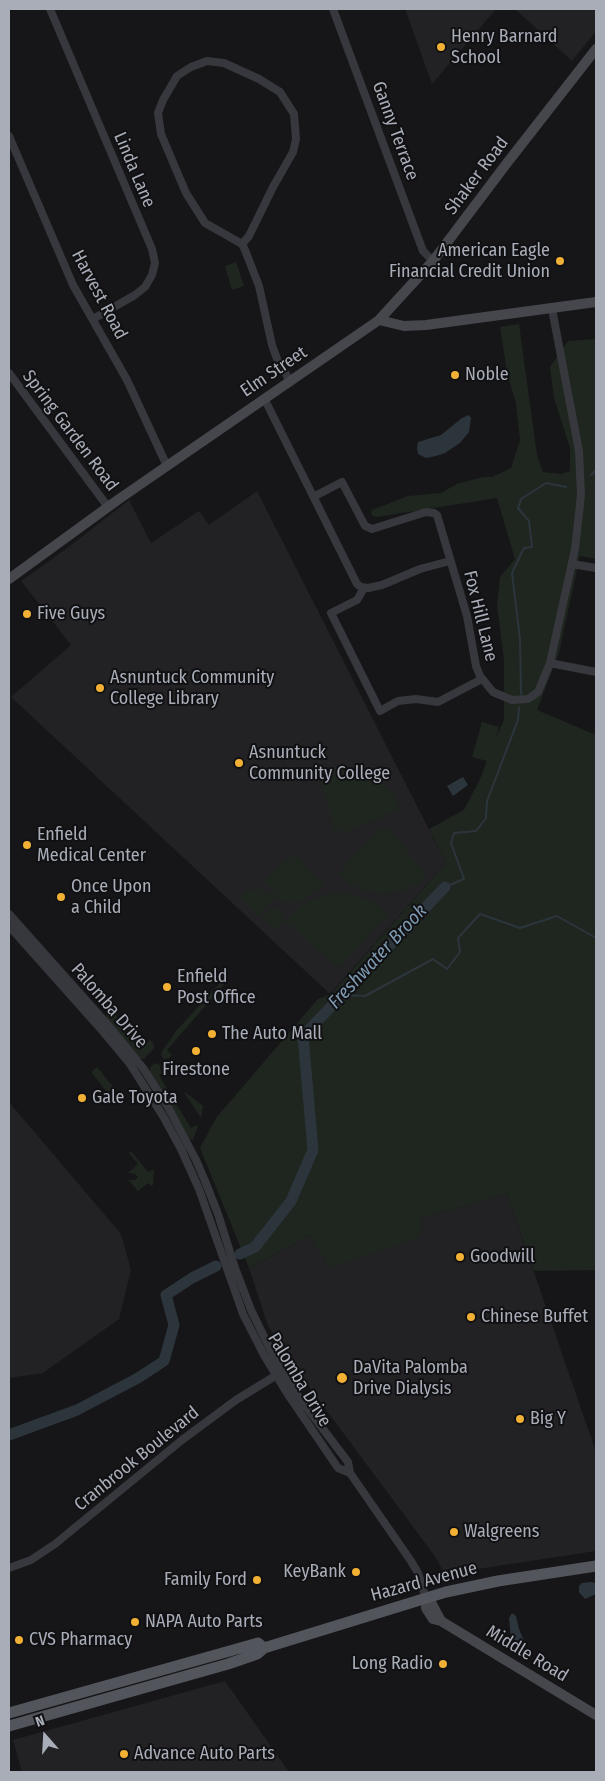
<!DOCTYPE html>
<style>
body{margin:0}
#map{position:relative;width:605px;height:1781px;overflow:hidden;background:#161618;font-family:"Fira Sans Condensed",sans-serif}
canvas{display:block}
.frame{position:absolute;inset:0;border:10px solid #a8adb8;pointer-events:none}
.north{position:absolute;left:20px;top:1711px;width:50px;height:50px;-webkit-text-stroke:4px #111113;paint-order:stroke;rotate:341deg;font-size:14px;font-weight:700;line-height:20px;text-align:center;color:#a8adb8}
.north::after{content:'';display:block;margin:auto;width:18px;height:22px;background:#a8adb8;clip-path:polygon(50% 0,100% 100%,50% 72%,0 100%)}
</style>
<div id="map">
<canvas width="605" height="1781"></canvas>
<div class="frame"></div>
<div class="north">N</div>
</div>
<script>
const c = document.querySelector('canvas').getContext('2d');
c.lineJoin = 'round';
function fill(path, color) { c.fillStyle = color; c.fill(path, 'evenodd'); }
const poly = rows => new Path2D(rows.map(r => 'M' + r).join(''));
function trace(path, color, width, dash) { c.strokeStyle = color; c.lineWidth = width; c.lineCap = dash ? 'butt' : 'round'; c.setLineDash(dash || []); c.stroke(path); }
function write(font, color, halo, rows, align = 'center') {
  c.font = font + ' "Fira Sans Condensed",sans-serif'; c.lineWidth = 4; c.setLineDash([]); c.textBaseline = 'middle'; c.strokeStyle = halo; c.fillStyle = color; for (const [text, x, y, turn = 0] of rows) {
    c.save(); c.translate(x, y); c.rotate((+turn || 0) * Math.PI / 180); c.textAlign = isNaN(turn) ? turn : align; if (halo) c.strokeText(text, 0, 0); c.fillText(text, 0, 0); c.restore();
  }
}
fill(poly([
 [405,9,496,9,432,84],
 [515,9,596,9,596,31,572,61],
 [257,491,446,863,330,994,11,697,71,645,21,581,66,549,129,500,151,543,199,511,209,525],
 [9,1102,121,1234,131,1270,119,1319,43,1373,9,1378],
 [507,1194,596,1452,596,1551,445,1574,434,1555,312,1391,268,1326,249,1268,310,1235,329,1268,420,1218],
 [225,1681,289,1772,22,1772,13,1740]
]), '#222225');
fill(poly([
 [236,262,244,286,232,290,225,266],
 [519,324,537,455,543,472,561,474,570,471,570,448,554,398,550,367,568,341,596,339,596,559,580,556,559,653,537,710,596,735,596,1270,534,1271,507,1194,421,1218,420,1237,329,1268,310,1235,249,1268,200,1148,216,1118,318,999,331,994,446,863,429,829,464,810,480,779,487,761,472,757,482,722,499,727,495,740,504,720,504,659,497,605,500,577,515,559,497,498,377,517,373,516,371,513,372,510,408,496,441,493,457,484,483,477,492,477,511,468,520,440,516,403,507,373,500,327],
 [345,766,366,771,381,781,393,795,399,809,345,833,334,828,318,771,333,767],
 [378,829,390,829,427,876,416,885,404,890,382,894,360,889,349,883,339,873],
 [292,856,299,858,324,886,299,902,293,903,285,902,279,899,263,881],
 [255,888,262,889,275,898,259,917,240,898,246,892],
 [335,893,355,895,368,900,381,908,387,915,342,965,336,966,285,921,298,908,310,900,323,895],
 [273,907,280,909,284,919,281,926,274,929,261,918],
 [222,977,227,981,167,1050,172,1055,169,1058,164,1059,162,1057,161,1053,176,1031,218,985],
 [111,1008,118,1011,116,1016,147,1043,150,1040,153,1043,154,1048,144,1059,139,1058,107,1018,106,1014],
 [154,1063,160,1065,160,1069,163,1073,159,1075,191,1128,197,1125,198,1126,193,1140,188,1138,150,1073,150,1068],
 [97,1067,114,1088,103,1098,102,1097,107,1092,91,1072],
 [185,1092,203,1106,201,1118,185,1094],
 [131,1151,148,1172,152,1170,154,1170,153,1185,151,1186,148,1183,138,1191,128,1180,135,1180,138,1177,135,1174,128,1173,138,1164,129,1153]
]), '#1e261f');
fill(poly([
 [469,415,471,418,469,432,460,443,445,453,436,456,426,458,418,454,417,447,418,442,441,435,462,418],
 [463,777,468,785,453,796,447,786],
 [591,1582,596,1583,596,1594,585,1599,579,1592,579,1586,582,1583],
 [512,1613,516,1616,519,1629,524,1641,524,1645,521,1648,515,1646,511,1638,509,1618]
]), '#2c353c');
trace(poly([
 [591,475,596,470],
 [521,694,520,639,512,573,524,548,532,547,529,521,518,508,521,499,546,483,566,487],
 [445,887,464,879,451,843,454,833,476,831,486,818,487,801,518,720,519,707],
 [341,995,365,996,433,959,447,969,460,952,458,938,480,914,520,928,557,916,596,938]
]), '#2c353c', 2);
trace(poly([
 [240,1254,255,1247,291,1201,313,1150,303,1036,445,887],
 [9,1435,77,1410,138,1378,164,1361,174,1325,166,1295,192,1278,216,1266]
]), '#2c353c', 11);
trace(poly([
 [50,9,152,249,155,263,152,275,145,287,135,295,93,319],
 [333,9,423,251,433,261],
 [9,136,73,285,127,380,167,466],
 [242,244,249,236,273,187,293,152,296,139,294,114,280,92,259,79,224,63,207,61,191,67,177,76,163,100,158,113,161,134,186,193,205,223,242,244,245,250,259,286,272,345,277,359,290,381],
 [9,373,108,507],
 [264,398,357,584,361,587,368,588,382,585,420,569,450,561],
 [315,496,342,482,365,526,372,529,426,512,434,513,437,515,467,616,476,666,480,676,493,692,512,700,528,699,538,692,550,663,557,631,575,549,581,495,579,451,552,309],
 [572,564,596,568],
 [364,588,357,600,331,613,380,711,398,701,416,699,438,702,482,679],
 [550,663,596,672],
 [9,914,108,1025,143,1068,168,1107,196,1160,205,1181,218,1214,235,1268,251,1310,274,1357,298,1396,348,1462,350,1473,411,1561,418,1573,426,1599],
 [9,926,100,1028,130,1064,163,1116,181,1149,199,1189,243,1314,265,1357,287,1393,338,1468,350,1473],
 [9,1568,31,1560,55,1544,182,1440,236,1400,280,1373]
]), '#37383d', 8);
trace(poly([
 [379,320,404,326,426,325,596,302],
 [9,579,119,499,379,320,433,261,507,163,596,49],
 [426,1599,426,1608,433,1619,441,1621,596,1715],
 [426,1599,432,1604,441,1621]
]), '#45474d', 10);
trace(poly([
 [9,1713,251,1645,258,1643,264,1648],
 [9,1726,228,1664,257,1654,264,1648,446,1592,498,1581,596,1566]
]), '#53555c', 11);
for (const [x, y, r, color] of [
 [441,47,5,"#f2b134"],
 [560,261,5,"#f2b134"],
 [455,375,5,"#f2b134"],
 [27,614,5,"#f2b134"],
 [100,688,5,"#f2b134"],
 [239,763,5,"#f2b134"],
 [27,845,5,"#f2b134"],
 [61,897,5,"#f2b134"],
 [167,987,5,"#f2b134"],
 [212,1034,5,"#f2b134"],
 [196,1051,5,"#f2b134"],
 [82,1098,5,"#f2b134"],
 [460,1257,5,"#f2b134"],
 [471,1317,5,"#f2b134"],
 [342,1378,6,"#f2b134"],
 [520,1419,5,"#f2b134"],
 [454,1532,5,"#f2b134"],
 [356,1572,5,"#f2b134"],
 [257,1580,5,"#f2b134"],
 [135,1622,5,"#f2b134"],
 [19,1640,5,"#f2b134"],
 [443,1664,5,"#f2b134"],
 [124,1754,5,"#f2b134"]
]) { const dot = new Path2D(); dot.arc(x, y, r, 0, 2 * Math.PI); c.fillStyle = color; c.fill(dot); trace(dot, '#111113', 2); }
write('18px', '#a8adb8', '#111113', [
 ["Henry Barnard",451,37],
 ["School",451,58],
 ["American Eagle",550,251,"right"],
 ["Financial Credit Union",550,272,"right"],
 ["Noble",465,375],
 ["Five Guys",37,614],
 ["Asnuntuck Community",110,678],
 ["College Library",110,699],
 ["Asnuntuck",249,753],
 ["Community College",249,774],
 ["Enfield",37,835],
 ["Medical Center",37,856],
 ["Once Upon",71,887],
 ["a Child",71,908],
 ["Enfield",177,977],
 ["Post Office",177,998],
 ["The Auto Mall",222,1034],
 ["Firestone",196,1070,"center"],
 ["Gale Toyota",92,1098],
 ["Goodwill",470,1257],
 ["Chinese Buffet",481,1317],
 ["DaVita Palomba",353,1368],
 ["Drive Dialysis",353,1389],
 ["Big Y",530,1419],
 ["Walgreens",464,1532],
 ["KeyBank",346,1572,"right"],
 ["Family Ford",247,1580,"right"],
 ["NAPA Auto Parts",145,1622],
 ["CVS Pharmacy",29,1640],
 ["Long Radio",433,1664,"right"],
 ["Advance Auto Parts",134,1754]
], 'left');
write('18px', '#a8adb8', '#111113', [
 ["Ganny Terrace",395,131,70],
 ["Linda Lane",134,170,67],
 ["Shaker Road",477,176,-53],
 ["Harvest Road",99,295,62],
 ["Elm Street",274,372,-34],
 ["Spring Garden Road",70,431,53],
 ["Fox Hill Lane",480,616,76],
 ["Palomba Drive",109,1006,49],
 ["Palomba Drive",299,1380,59],
 ["Cranbrook Boulevard",137,1459,-39],
 ["Hazard Avenue",424,1582,-15],
 ["Middle Road",527,1654,31]
]);
write('italic 19px', '#7f9bb3', '#111113', [
 ["Freshwater Brook",378,957,-47]
]);
</script>
